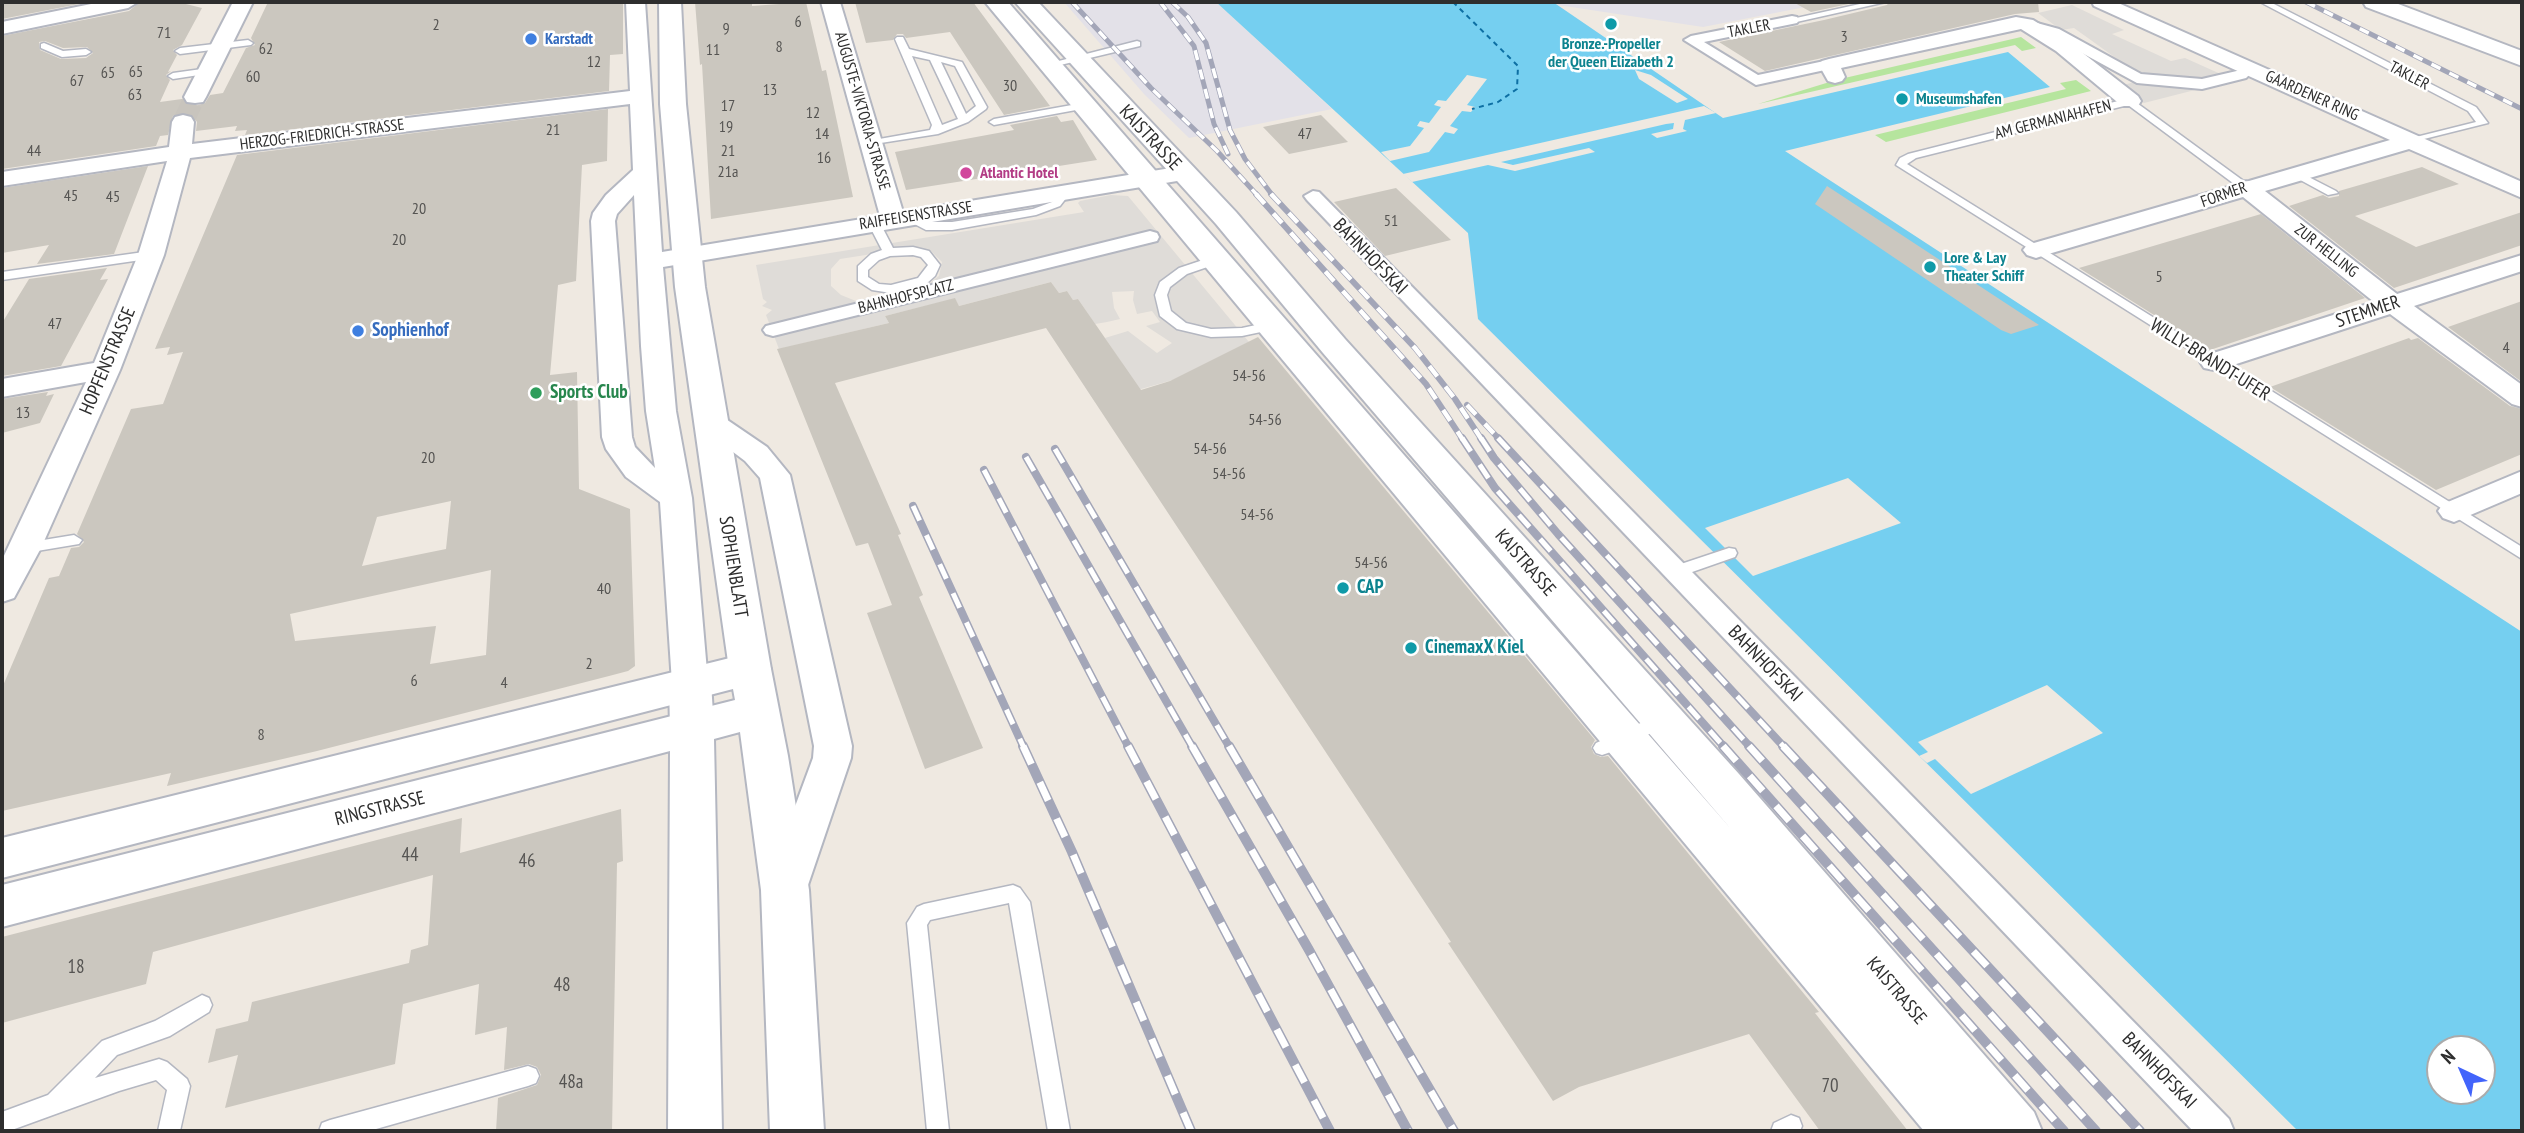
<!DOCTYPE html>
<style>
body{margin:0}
#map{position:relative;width:2524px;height:1133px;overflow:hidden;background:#efe9e1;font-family:"PT Sans Narrow",sans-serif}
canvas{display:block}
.frame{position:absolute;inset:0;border:4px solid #2e2e2e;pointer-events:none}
.north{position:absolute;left:2426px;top:1035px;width:70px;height:70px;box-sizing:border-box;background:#fff;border:2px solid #ababab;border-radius:50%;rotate:316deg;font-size:19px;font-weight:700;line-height:28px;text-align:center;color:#2e2e2e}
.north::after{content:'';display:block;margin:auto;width:24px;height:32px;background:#4264fb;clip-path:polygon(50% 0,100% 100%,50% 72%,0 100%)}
</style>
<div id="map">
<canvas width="2524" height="1133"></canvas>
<div class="frame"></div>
<div class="north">N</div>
</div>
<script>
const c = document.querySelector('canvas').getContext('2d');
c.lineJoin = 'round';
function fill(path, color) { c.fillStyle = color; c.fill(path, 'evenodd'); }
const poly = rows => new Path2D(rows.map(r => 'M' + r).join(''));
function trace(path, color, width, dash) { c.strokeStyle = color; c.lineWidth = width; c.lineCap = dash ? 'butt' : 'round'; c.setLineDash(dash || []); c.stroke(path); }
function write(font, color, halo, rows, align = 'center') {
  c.font = font + ' "PT Sans Narrow",sans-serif'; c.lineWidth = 5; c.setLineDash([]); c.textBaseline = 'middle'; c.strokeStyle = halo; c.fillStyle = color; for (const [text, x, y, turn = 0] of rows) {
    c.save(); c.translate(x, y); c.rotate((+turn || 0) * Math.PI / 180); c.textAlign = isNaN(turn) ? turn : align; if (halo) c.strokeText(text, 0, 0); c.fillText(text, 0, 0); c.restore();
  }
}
fill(poly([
 [1064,2,1216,2,1332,109,1189,138,1144,94],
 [1553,2,1831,2,1703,27,1558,5]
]), '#e3e1e8');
fill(poly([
 [2021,37,2036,48,2022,51,2015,45,1758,104,1836,80],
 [2076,80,2091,91,1886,142,1875,135,2066,89,2060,83]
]), '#b6e59e');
fill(poly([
 [2072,5,2124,30,2112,34,2171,61,2185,58,2234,80,2144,103,2120,86,2145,79,2074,28,2061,30,2038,13],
 [1111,195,1128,196,1249,342,1187,376,1095,402,1079,377,1123,365,1105,338,1128,331,1157,353,1172,343,1146,326,1160,322,1152,311,1137,314,1133,300,1134,291,1112,292,1114,308,1120,319,1107,322,1095,324,1078,299,1073,300,1067,291,1059,293,1051,282,959,306,955,299,950,300,885,316,889,323,779,349,766,315,772,310,762,306,767,302,763,299,756,265,1084,212,1078,203,1080,201],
 [917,247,931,251,942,262,939,276,924,287,861,303,841,295,831,286,831,269,840,259]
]), '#dfdcd8');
fill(poly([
 [1216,2,1553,2,1723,118,2008,52,2050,87,1785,151,2522,632,2522,1131,2298,1131,1478,319,1468,233],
 [2440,1049,2482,1049,2482,1091,2440,1091]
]), '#75cff0');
fill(poly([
 [1635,70,1651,75,1688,99,1677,103,1639,79],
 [1467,75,1487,79,1467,105,1475,107,1471,112,1462,111,1450,126,1458,129,1454,134,1445,132,1429,152,1390,161,1381,152,1410,146,1424,128,1417,126,1420,121,1429,123,1441,107,1434,105,1438,100,1446,101],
 [1704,106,1716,113,1685,120,1683,129,1687,131,1657,138,1651,134,1673,129,1674,123,1666,124,1501,162,1513,165,1589,148,1595,152,1515,171,1488,165,1412,182,1403,174],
 [1848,478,1901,523,1753,576,1705,528],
 [2047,685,2103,733,1971,794,1935,759,1927,763,1919,756,1928,752,1918,742]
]), '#efe9e1');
trace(poly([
 [1453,2,1518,66,1517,89,1498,102,1472,109]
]), '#0d6fa3', 2, [5, 4.5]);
fill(poly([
 [2,2,89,2,2,19],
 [140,2,178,2,202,8,182,45,173,50,177,55,168,72,171,71,166,75,170,80,160,102,182,99,187,105,195,106,205,103,210,95,223,93,246,48,255,45,251,38,268,2,623,2,623,54,610,55,609,91,245,135,247,130,235,131,237,126,196,131,197,122,193,116,182,112,173,116,168,135,160,136,156,146,2,169,2,36,129,11],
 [45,41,63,48,87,47,93,53,86,58,61,59,40,50,39,42],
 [695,2,752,2,752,6,806,2,822,71,826,70,853,197,711,219,702,64,700,65],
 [855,2,973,2,1050,106,1004,115,950,32,906,38,903,34,897,34,893,40,866,43],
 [1793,2,1858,2,1811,12],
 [1889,2,2038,2,2039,12,2015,14,1765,71,1719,42,1824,20,1887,5],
 [608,109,607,161,582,165,576,281,558,285,550,375,577,372,579,489,630,509,635,666,628,671,609,676,317,751,167,786,171,773,2,811,2,688,49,578,59,576,71,548,79,547,84,542,77,534,131,409,163,404,183,352,167,355,170,347,155,349,237,155],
 [451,501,446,549,362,566,377,517],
 [491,570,486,655,430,664,436,626,295,641,290,614],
 [1321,115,1348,142,1289,154,1263,127],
 [1057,116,1061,122,1073,120,1097,160,906,190,895,152,1014,130,1010,125],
 [148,166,114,254,37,264,49,245,2,253,2,188],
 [2422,167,2459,184,2355,216,2416,247,2522,212,2522,245,2394,288,2289,206,2323,195,2329,198,2339,196,2339,191],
 [1827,186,2039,325,2011,334,2001,330,1815,204],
 [1396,188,1451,240,1385,256,1334,202],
 [2261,214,2365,298,2210,350,2079,268],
 [107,268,100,280,108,279,61,366,2,376,2,323,29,279],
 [1051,282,1059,293,1067,291,1073,300,1078,299,1141,390,1170,381,1258,337,1595,740,1591,747,1594,754,1601,757,1608,756,1819,1012,1815,1013,1908,1131,1820,1131,1749,1034,1579,1087,1553,1101,1448,943,1451,942,1046,328,835,383,901,534,898,535,923,595,919,597,983,748,925,769,867,613,892,605,868,543,856,546,777,349,889,323,885,316,955,298,959,306],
 [2522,301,2522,382,2448,327],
 [2409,338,2411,340,2418,338,2510,406,2522,409,2522,454,2436,490,2270,387],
 [48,392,46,396,54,394,40,423,2,433,2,399],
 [621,809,623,861,617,863,612,1131,496,1131,498,1098,537,1085,541,1075,537,1067,529,1064,504,1070,507,1027,475,1035,479,984,403,1004,395,1064,225,1108,238,1055,208,1063,216,1029,248,1021,252,1002,409,963,411,950,428,945,433,875,153,952,146,984,2,1023,2,937,462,818,460,853]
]), '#cbc7bf');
trace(poly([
 [183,122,195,97]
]), '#c8c4bd', 21, [21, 10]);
const service = poly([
 [1869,2,1886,2,1792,23,1787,20,1869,2],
 [2260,2,2270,2,2476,107,2488,123,2408,143,2408,139,2476,122,2468,111,2260,2],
 [897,37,903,37,909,49,962,62,987,107,986,109,968,122,938,134,868,145,868,141,930,130,932,125,895,39,897,37],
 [912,56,930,60,958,119,942,125,912,56],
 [941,62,955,66,976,106,966,114,941,62],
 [248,40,253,43,251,45,180,54,175,51,180,48,248,40],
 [1137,41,1140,42,1140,46,1052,67,1047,64,1137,41],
 [44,43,63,51,86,49,91,52,86,55,62,57,41,48,41,44,44,43],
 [209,68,214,71,212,73,173,79,168,76,173,73,209,68],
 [2130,98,2249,185,2249,189,2241,189,2128,105,1916,158,1907,164,2522,547,2522,559,1896,165,1900,158,1908,154,2130,98],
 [1083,103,1088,106,1087,108,994,125,989,122,994,119,1083,103],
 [2297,171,2336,191,2338,193,2328,195,2293,176,2291,174,2297,171],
 [1064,190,1070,193,1060,206,1036,215,952,230,926,230,901,217,907,214,928,222,952,222,1033,209,1052,202,1060,191,1064,190],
 [874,219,880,223,893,248,913,247,929,251,940,265,935,276,926,284,891,293,872,290,858,281,858,266,871,254,882,250,868,223,874,219],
 [913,255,921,257,928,265,918,278,891,285,879,284,868,277,868,270,879,260,890,256,913,255],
 [151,251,157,255,155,258,2,280,2,272,151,251],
 [1215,256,1219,257,1219,263,1187,274,1170,287,1167,295,1171,311,1186,323,1211,329,1242,328,1270,322,1276,326,1275,329,1242,336,1211,337,1177,329,1160,316,1155,295,1160,282,1179,268,1215,256],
 [74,535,82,540,79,544,25,553,17,548,25,543,74,535],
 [1729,548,1735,549,1737,553,1735,557,1675,578,1667,572,1669,568,1729,548],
 [1663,713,1669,715,1672,720,1669,725,1608,753,1602,755,1596,753,1593,748,1596,743,1663,713],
 [1013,885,1020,888,1030,902,1070,1131,1048,1131,1009,903,930,920,927,925,949,1131,927,1131,907,923,917,907,924,904,1013,885],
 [202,995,209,998,212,1005,209,1012,170,1036,117,1055,95,1078,159,1059,167,1062,187,1079,190,1086,180,1131,158,1131,167,1090,156,1080,119,1091,9,1131,2,1131,2,1112,48,1095,102,1041,155,1021,202,995],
 [528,1066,536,1069,539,1076,536,1083,528,1086,369,1131,319,1131,322,1123,330,1120,528,1066],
 [1791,1115,1799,1118,1802,1126,1800,1131,1771,1131,1774,1123,1791,1115]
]);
const pedestrian = poly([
 [1792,16,1797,17,1799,20,1797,23,1704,42,1758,75,1829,60,1834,62,1837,65,1834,68,1756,85,1684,40,1691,36,1792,16],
 [2026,20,2059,29,2141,74,2202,79,2241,70,2249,75,2246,78,2202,89,2137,83,2049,35,2021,27,2019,24,2026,20],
 [1313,191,1319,192,2229,1119,2234,1131,2193,1131,1307,200,1304,196,1313,191],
 [1150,231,1157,233,1159,237,1157,241,773,336,766,334,763,330,766,326,1150,231]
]);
const minor = poly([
 [101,2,138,2,128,8,2,34,2,22,101,2],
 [233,2,253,2,206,97,203,102,195,103,187,102,184,97,233,2],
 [626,2,645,2,662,252,880,216,821,2,840,2,903,212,1183,166,1191,168,1195,173,1191,178,1183,180,663,267,676,411,692,498,708,683,703,693,690,697,677,693,672,683,660,502,626,477,606,449,602,437,591,221,593,213,606,195,633,170,630,104,190,158,164,255,120,370,41,548,14,598,2,602,2,560,86,382,2,397,2,379,94,363,138,255,167,161,2,186,2,172,169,147,172,122,175,117,183,115,191,117,194,122,192,144,630,91,626,2],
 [634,195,641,346,646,411,655,468,635,447,632,437,615,221,617,214,634,195],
 [2092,2,2116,2,2522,182,2522,198,2409,149,2265,191,2397,294,2522,255,2522,271,2414,306,2522,385,2522,407,2512,404,2390,314,2224,368,2214,370,2204,368,2200,362,2204,356,2374,302,2243,197,2045,255,2036,258,2027,255,2023,250,2027,245,2235,185,2237,182,2249,181,2390,140,2094,6,2092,2],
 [2016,17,2033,20,2070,43,2138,96,2141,101,2138,106,2122,106,2056,51,2021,29,1841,68,1845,77,1842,81,1835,83,1828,81,1819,65,1822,61,1829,59,2016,17],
 [710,412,720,415,767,447,790,475,852,746,851,758,808,885,802,898,787,903,772,898,766,885,813,758,814,746,760,478,745,461,700,427,695,421,700,415,710,412],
 [2522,471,2522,493,2454,522,2443,518,2438,511,2443,504,2522,471]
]);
const tertiary = poly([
 [659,2,681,2,686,104,705,287,771,669,765,680,750,685,735,680,729,669,675,287,660,104,659,2],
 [690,667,705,672,711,683,714,728,707,740,692,745,677,740,670,728,669,683,675,672,690,667]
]);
const secondary = poly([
 [985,2,1008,2,1731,829,1323,353,1216,224,1015,2,1038,2,1236,212,1345,339,1739,774,2034,1112,2042,1131,1924,1131,985,2],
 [2363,2,2393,2,2522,51,2522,66,2366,7,2363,2],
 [750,653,765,658,771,669,788,756,809,890,824,1131,770,1131,761,890,740,732,714,739,722,1131,668,1131,670,751,2,927,2,885,735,700,733,689,2,878,2,838,750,653]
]);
trace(service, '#b4b7c1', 3);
trace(pedestrian, '#b4b7c1', 4);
trace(minor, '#b4b7c1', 4);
trace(tertiary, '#b4b7c1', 4);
trace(secondary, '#b4b7c1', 4);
fill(service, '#fff');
fill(pedestrian, '#fff');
fill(minor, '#fff');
fill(tertiary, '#fff');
fill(secondary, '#fff');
const railFar3 = poly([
 [1072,2,1151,88,1217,151,1258,196],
 [1160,2,1194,46,1214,124,1228,154],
 [1172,2,1188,17,1206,43,1230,130,1245,159,1273,196],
 [2306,2,2522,109]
]);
const railFar2 = poly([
 [1256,194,1426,384,1463,440],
 [1271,194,1415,348,1455,399,1482,440],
 [1467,405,1500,440]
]);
const railFar1 = poly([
 [1462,438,1495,488,1725,748],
 [1481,438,1494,458,1558,534,1751,748],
 [1498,438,1785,748],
 [1055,449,1230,748],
 [1026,457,1193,748],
 [984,470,1129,748],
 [913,506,1024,748]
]);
const rail = poly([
 [1023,746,1072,852,1191,1131],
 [1128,746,1330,1131],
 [1192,746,1309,950,1408,1131],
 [1229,746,1454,1131],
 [1723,746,2064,1131],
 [1749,746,2096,1131],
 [1783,746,2140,1131]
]);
trace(railFar3, '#a3a6b8', 5);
trace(railFar2, '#a3a6b8', 6);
trace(railFar1, '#a3a6b8', 8);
trace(rail, '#a3a6b8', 10);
trace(railFar3, '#fff', 3.5, [10]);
trace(railFar2, '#fff', 4.5, [13]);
trace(railFar1, '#fff', 5, [16]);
trace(rail, '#fff', 7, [20]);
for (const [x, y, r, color] of [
 [1611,24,7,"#0f9aa8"],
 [531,39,7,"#3f7fe0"],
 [1902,99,7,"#0f9aa8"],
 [966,173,7,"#d1479c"],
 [1930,267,7,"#0f9aa8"],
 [358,331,7,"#3f7fe0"],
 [536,393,7,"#2e9e5b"],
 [1343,588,7,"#0f9aa8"],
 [1411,648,7,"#0f9aa8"]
]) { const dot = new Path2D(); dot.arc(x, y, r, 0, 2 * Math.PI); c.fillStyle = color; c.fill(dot); trace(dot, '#fff', 2.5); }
write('16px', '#555452', null, [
 ["6",798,22],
 ["2",436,25],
 ["9",726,29],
 ["71",164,33],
 ["3",1844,37],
 ["8",779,47],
 ["62",266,49],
 ["11",713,50],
 ["12",594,62],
 ["65",136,72],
 ["65",108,73],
 ["60",253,77],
 ["67",77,81],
 ["30",1010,86],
 ["13",770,90],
 ["63",135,95],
 ["17",728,106],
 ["12",813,113],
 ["19",726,127],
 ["21",553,130],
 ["14",822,134],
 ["47",1305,134],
 ["44",34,151],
 ["21",728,151],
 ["16",824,158],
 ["21a",728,172],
 ["45",71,196],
 ["45",113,197],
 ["20",419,209],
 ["51",1391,221],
 ["20",399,240],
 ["5",2159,277],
 ["47",55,324],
 ["4",2506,348],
 ["54-56",1249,376],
 ["13",23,413],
 ["54-56",1265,420],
 ["54-56",1210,449],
 ["20",428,458],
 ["54-56",1229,474],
 ["54-56",1257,515],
 ["54-56",1371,563],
 ["40",604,589],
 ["2",589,664],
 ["6",414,681],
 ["4",504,683],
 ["8",261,735]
]);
write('16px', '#2e2e2e', '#fff', [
 ["TAKLER",1749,29,-11],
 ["TAKLER",2409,76,28],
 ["GAARDENER RING",2312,96,24],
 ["AUGUSTE-VIKTORIA-STRASSE",862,111,74],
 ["AM GERMANIAHAFEN",2053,120,-14],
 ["HERZOG-FRIEDRICH-STRASSE",322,135,-7],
 ["FORMER",2224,195,-19],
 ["RAIFFEISENSTRASSE",916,216,-9],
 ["ZUR HELLING",2326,251,38],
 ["BAHNHOFSPLATZ",906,297,-14]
]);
write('bold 16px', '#366cbe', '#fff', [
 ["Karstadt",545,39]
], 'left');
write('bold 16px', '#0d838f', '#fff', [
 ["Bronze.-Propeller",1611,44,"center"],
 ["der Queen Elizabeth 2",1611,62,"center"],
 ["Museumshafen",1916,99],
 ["Lore & Lay",1944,258],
 ["Theater Schiff",1944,276]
], 'left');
write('bold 16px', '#b23c85', '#fff', [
 ["Atlantic Hotel",980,173]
], 'left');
write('19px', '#2e2e2e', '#fff', [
 ["KAISTRASSE",1150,138,47],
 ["BAHNHOFSKAI",1370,257,46],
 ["STEMMER",2368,312,-18],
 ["WILLY-BRANDT-UFER",2210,360,32],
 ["HOPFENSTRASSE",108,361,-67],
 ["KAISTRASSE",1525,563,49],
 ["SOPHIENBLATT",733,567,81],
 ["BAHNHOFSKAI",1765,664,46],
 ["RINGSTRASSE",380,809,-14],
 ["KAISTRASSE",1896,991,50],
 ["BAHNHOFSKAI",2159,1071,46]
]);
write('bold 19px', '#366cbe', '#fff', [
 ["Sophienhof",372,331]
], 'left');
write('bold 19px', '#27864d', '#fff', [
 ["Sports Club",550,393]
], 'left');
write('bold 19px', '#0d838f', '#fff', [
 ["CAP",1357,588],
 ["CinemaxX Kiel",1425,648]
], 'left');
write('19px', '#555452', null, [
 ["44",410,856],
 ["46",527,862],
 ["18",76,968],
 ["48",562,986],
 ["48a",571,1083],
 ["70",1830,1087]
]);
</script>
